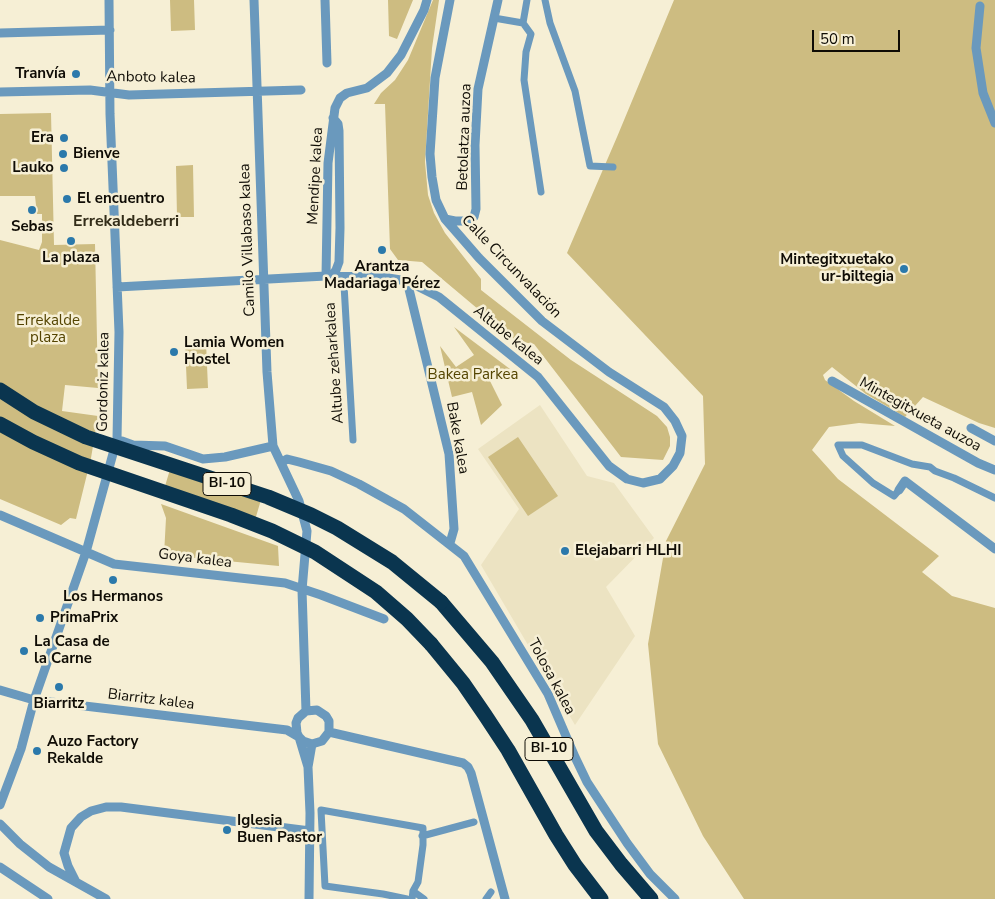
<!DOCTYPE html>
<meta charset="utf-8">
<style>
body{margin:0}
#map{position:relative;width:995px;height:899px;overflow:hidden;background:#f6efd5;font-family:"Nunito Sans",sans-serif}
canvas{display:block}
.scale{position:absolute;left:812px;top:30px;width:88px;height:22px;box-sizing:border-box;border:2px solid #0f0c05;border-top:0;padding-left:6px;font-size:15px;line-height:18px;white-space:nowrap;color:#0f0c05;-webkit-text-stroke:4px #f6efd5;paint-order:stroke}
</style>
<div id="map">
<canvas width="995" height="899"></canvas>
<div class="scale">50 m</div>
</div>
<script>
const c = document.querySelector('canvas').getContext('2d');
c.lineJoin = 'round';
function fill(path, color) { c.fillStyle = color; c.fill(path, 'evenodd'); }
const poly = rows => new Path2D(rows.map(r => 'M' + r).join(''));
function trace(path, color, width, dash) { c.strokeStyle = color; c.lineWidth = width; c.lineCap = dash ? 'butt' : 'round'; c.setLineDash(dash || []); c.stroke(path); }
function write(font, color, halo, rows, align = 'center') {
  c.font = font + ' "Nunito Sans",sans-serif'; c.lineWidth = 5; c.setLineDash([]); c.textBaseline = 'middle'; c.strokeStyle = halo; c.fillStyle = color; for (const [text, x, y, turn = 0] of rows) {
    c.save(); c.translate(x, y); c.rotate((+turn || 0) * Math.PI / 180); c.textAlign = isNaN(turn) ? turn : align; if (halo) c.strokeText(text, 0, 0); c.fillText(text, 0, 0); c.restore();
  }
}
fill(poly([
 [540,405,587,476,614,483,654,538,606,587,635,636,575,725,481,565,519,509,478,449]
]), '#ece3c2');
fill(poly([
 [170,0,194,0,195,30,171,31],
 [388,0,413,0,397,39,389,36],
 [433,0,439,0,432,48,425,162,428,195,434,213,445,233,481,279,481,290,571,360,657,416,667,427,670,437,670,446,663,460,621,457,534,344,516,341,422,262,398,260,390,249,385,104,374,104,381,93,395,80,408,60],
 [674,0,995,0,995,428,979,423,923,397,905,417,866,394,832,367,823,375,825,380,854,401,895,426,859,423,829,427,812,450,838,479,939,556,922,572,952,596,995,608,995,899,744,899,703,836,658,744,648,644,666,541,705,464,703,396,567,253,617,137],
 [51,113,54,245,95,244,98,388,65,385,62,411,98,416,91,458,76,519,70,518,61,525,0,499,0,240,39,250,42,242,42,214,37,214,35,196,0,196,0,114],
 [193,165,194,217,177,217,176,166],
 [454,327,510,369,489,379,502,405,481,425,472,392,452,397,440,346,456,367,474,355],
 [206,342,208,388,187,389,185,343],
 [518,437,558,496,528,516,488,457],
 [171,466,263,493,255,520,163,493],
 [161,504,278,546,279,566,164,555,166,518]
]), '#cdbc81');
trace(poly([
 [527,0,523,23,531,34,526,52,524,80,541,192],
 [545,0,550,23,575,91,590,166,613,167],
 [494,18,523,23],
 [344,285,353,440],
 [899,490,894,496,873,483,843,456,838,445,862,445,912,464,930,467,935,471,954,478,995,498],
 [422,836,474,822],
 [413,891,424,899],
 [407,899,383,894,325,886,321,810,423,828,423,845,418,882,413,891,412,899],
 [486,899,491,892]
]), '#6a99bd', 7);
trace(poly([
 [254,0,267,372,273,446,299,501,307,531,302,590,306,711],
 [325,0,327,63],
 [980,6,976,48,983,93,995,123],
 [0,33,110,30],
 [0,92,90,90,129,95,301,90],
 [445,219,455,221,465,221,474,217,476,209,475,145,478,89,498,0],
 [326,276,328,163,335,108,340,98,347,93,367,88,387,73,401,55,424,10,427,0],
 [332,276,336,270,339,262,340,228,339,131,338,124,333,118],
 [407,281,449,454,454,529,450,543],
 [117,287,326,276,382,277,407,281,439,297,538,377,609,466,627,479,643,483,660,479,673,466,680,453,682,436,675,421,664,407,609,372,542,321,479,258,459,235,445,219,436,200,432,177,430,154,435,78,450,0],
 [832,381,978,463,995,470],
 [971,428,995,441],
 [122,441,133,445,165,446,203,459,225,457,273,446],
 [281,463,287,459,299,462,331,471,359,484,404,509,464,556,548,694,575,757,587,782,627,843,650,874,675,899],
 [899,490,905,481,995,549],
 [0,515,114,564,285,583,321,595,384,619],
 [0,690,34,700,287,730,299,737,303,741,312,744,322,741,329,732,329,721,326,716,317,710,306,711,298,718,296,723,297,733,299,737,308,767],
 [329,732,463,763,468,767,471,773,505,899],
 [0,805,21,749,34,700,86,552,117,439,119,332,110,114,109,0],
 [0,824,20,844,49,867,106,899],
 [0,867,48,899],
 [76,882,68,866,64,853,71,828,81,817,91,811,106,807,121,807,310,831],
 [309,899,310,813,308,767,312,744]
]), '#6a99bd', 9);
trace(poly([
 [441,602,492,662,532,720,596,831,621,864,651,899],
 [431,644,463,683,485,715,508,750,556,835,575,865,601,899]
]), '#0a354f', 15);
trace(poly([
 [0,390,34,412,86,437,268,497,311,515,337,528,392,562,441,602],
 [0,424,33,442,79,463,231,515,272,531,315,552,376,592,407,619,431,644]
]), '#0a354f', 15);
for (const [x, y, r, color] of [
 [76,74,5,"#2b79ab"],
 [64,138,5,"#2b79ab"],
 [63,154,5,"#2b79ab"],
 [64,168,5,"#2b79ab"],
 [67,199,5,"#2b79ab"],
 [32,210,5,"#2b79ab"],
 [71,241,5,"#2b79ab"],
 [382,250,5,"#2b79ab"],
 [904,269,5,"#2b79ab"],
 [174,352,5,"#2b79ab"],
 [565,551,5,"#2b79ab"],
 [113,580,5,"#2b79ab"],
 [40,618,5,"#2b79ab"],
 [24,651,5,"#2b79ab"],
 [59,687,5,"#2b79ab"],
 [37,751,5,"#2b79ab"],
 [227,830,5,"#2b79ab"]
]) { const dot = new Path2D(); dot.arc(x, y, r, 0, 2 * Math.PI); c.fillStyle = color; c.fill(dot); trace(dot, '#f6efd5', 2); }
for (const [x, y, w] of [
 [227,484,48],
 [549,749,48]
]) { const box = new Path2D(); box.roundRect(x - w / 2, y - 11.5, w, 23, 4); c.fillStyle = '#f6efd5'; c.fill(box); trace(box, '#0f0c05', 1); }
write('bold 14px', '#0f0c05', null, [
 ["BI-10",227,484],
 ["BI-10",549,749]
]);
write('bold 15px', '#0f0c05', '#f6efd5', [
 ["Tranvía",66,74,"right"],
 ["Era",54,138,"right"],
 ["Bienve",73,154],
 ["Lauko",54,168,"right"],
 ["El encuentro",77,199],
 ["Sebas",32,227,"center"],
 ["La plaza",71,258,"center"],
 ["Mintegitxuetako",894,260,"right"],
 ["ur-biltegia",894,277,"right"],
 ["Arantza",382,267,"center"],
 ["Madariaga Pérez",382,284,"center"],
 ["Lamia Women",184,343],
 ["Hostel",184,360],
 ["Elejabarri HLHI",575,551],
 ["Los Hermanos",113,597,"center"],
 ["PrimaPrix",50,618],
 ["La Casa de",34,642],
 ["la Carne",34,659],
 ["Biarritz",59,704,"center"],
 ["Auzo Factory",47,742],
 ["Rekalde",47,759],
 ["Iglesia",237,821],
 ["Buen Pastor",237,838]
], 'left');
write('15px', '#0f0c05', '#f6efd5', [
 ["Anboto kalea",151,78,1],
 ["Betolatza auzoa",465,137,-88],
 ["Mendipe kalea",316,176,-87],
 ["Camilo Villabaso kalea",248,240,-92],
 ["Calle Circunvalación",511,267,46],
 ["Altube kalea",508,336,39],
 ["Altube zeharkalea",335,363,-94],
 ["Gordoniz kalea",104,382,-89],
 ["Mintegitxueta auzoa",920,415,29],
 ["Bake kalea",457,438,80],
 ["Goya kalea",195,559,7],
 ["Tolosa kalea",551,677,62],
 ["Biarritz kalea",151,700,7]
]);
write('15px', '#544401', '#f6efd5', [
 ["Errekalde",48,321],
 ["plaza",48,338],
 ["Bakea Parkea",473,375]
]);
write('bold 16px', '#322c18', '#f6efd5', [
 ["Errekaldeberri",126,222]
]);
</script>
